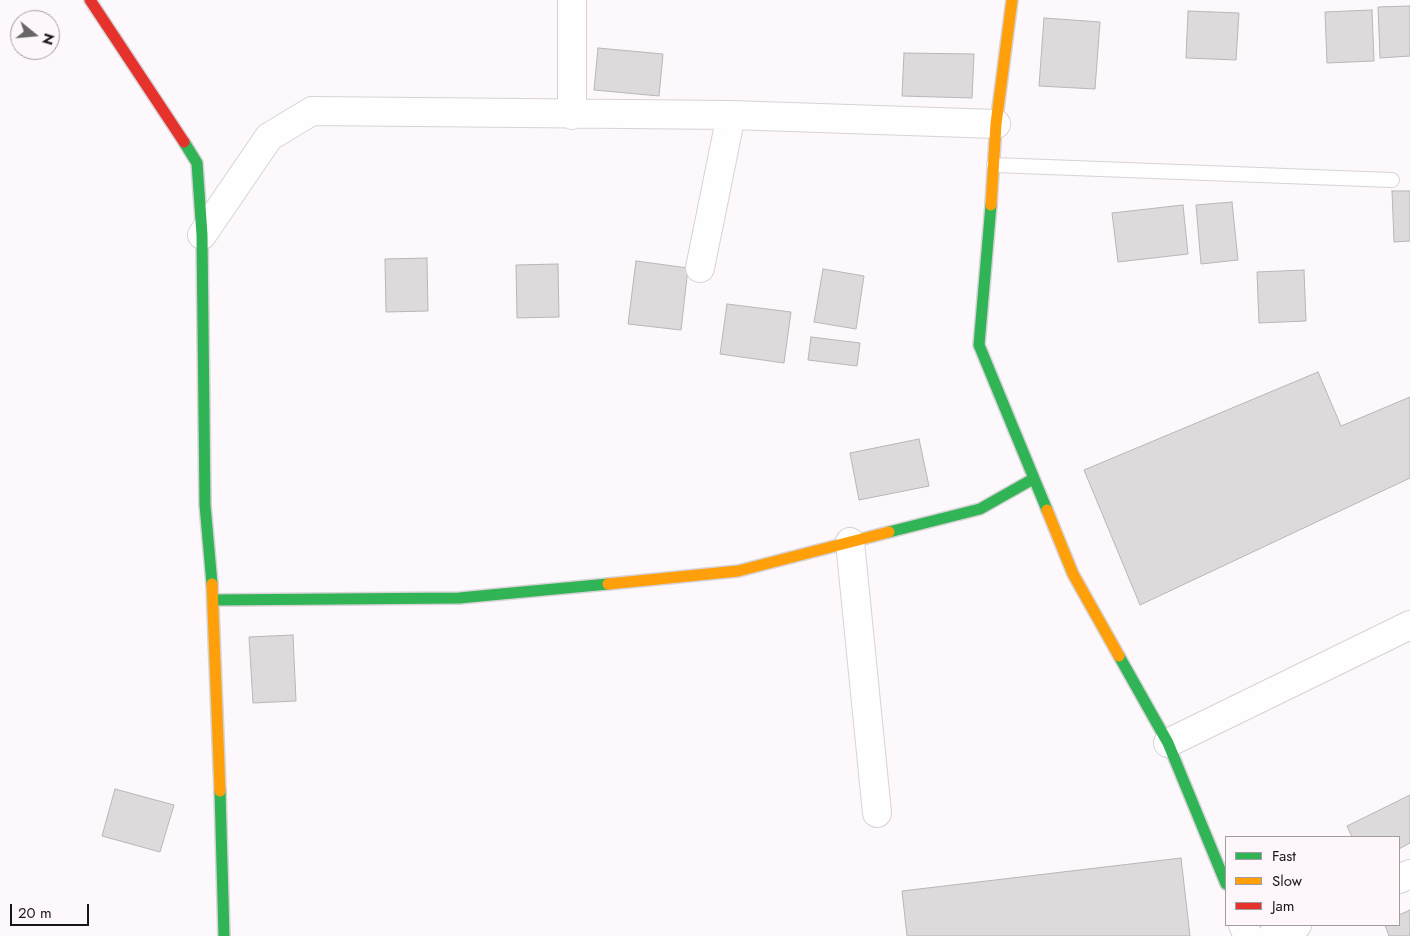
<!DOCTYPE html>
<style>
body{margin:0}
#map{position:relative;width:1410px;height:936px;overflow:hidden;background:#fcf8fb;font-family:Jost,sans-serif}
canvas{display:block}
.legend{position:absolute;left:1225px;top:836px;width:175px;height:90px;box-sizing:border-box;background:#fdf7fc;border:1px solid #a19da1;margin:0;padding:6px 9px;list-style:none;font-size:15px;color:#181618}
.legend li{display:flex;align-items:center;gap:10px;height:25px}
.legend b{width:25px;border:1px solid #a19da1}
.north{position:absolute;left:10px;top:10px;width:50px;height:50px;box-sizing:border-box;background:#fdf7fc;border:1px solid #a19da1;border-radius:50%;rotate:107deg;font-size:14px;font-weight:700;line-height:20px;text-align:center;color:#181618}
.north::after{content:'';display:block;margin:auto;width:18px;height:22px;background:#686567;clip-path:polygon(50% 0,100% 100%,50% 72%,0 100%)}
.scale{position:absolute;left:10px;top:904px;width:79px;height:22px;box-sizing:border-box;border:2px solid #181618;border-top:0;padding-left:6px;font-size:15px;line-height:18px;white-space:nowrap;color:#181618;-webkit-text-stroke:4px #fdf7fc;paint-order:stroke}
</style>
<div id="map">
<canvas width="1410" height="936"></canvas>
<ul class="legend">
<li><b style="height:6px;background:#30b455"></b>Fast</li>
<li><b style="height:6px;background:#ff9f0a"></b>Slow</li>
<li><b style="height:6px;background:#e5322d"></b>Jam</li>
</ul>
<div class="north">N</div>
<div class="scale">20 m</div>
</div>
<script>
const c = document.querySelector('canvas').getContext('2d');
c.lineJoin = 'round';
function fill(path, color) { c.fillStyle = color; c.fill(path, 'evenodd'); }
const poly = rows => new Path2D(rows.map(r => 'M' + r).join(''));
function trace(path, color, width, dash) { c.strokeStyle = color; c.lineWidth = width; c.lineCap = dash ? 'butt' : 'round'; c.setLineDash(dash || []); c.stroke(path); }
const building = poly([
 [1410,6,1410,56,1380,58,1378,7,1410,6],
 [1372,10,1374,61,1327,63,1325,12,1372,10],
 [1188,11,1239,13,1236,60,1186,58,1188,11],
 [1044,18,1100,22,1095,89,1039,86,1044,18],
 [598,48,663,54,659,96,594,90,598,48],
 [904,53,974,54,972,98,902,96,904,53],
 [1392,191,1410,191,1410,241,1394,242,1392,191],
 [1232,202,1238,260,1201,264,1196,205,1232,202],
 [1183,205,1188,254,1118,262,1112,213,1183,205],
 [427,258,428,311,386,312,385,259,427,258],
 [636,261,688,268,681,330,628,324,636,261],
 [558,264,559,317,517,318,516,265,558,264],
 [823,269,864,276,856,329,814,322,823,269],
 [1304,270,1306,321,1259,323,1257,272,1304,270],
 [727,304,791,312,784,363,720,354,727,304],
 [811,337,860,343,857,366,808,360,811,337],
 [1318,372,1341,426,1410,397,1410,478,1140,605,1084,470,1318,372],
 [919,439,929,486,859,500,850,453,919,439],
 [293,635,296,701,253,703,249,637,293,635],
 [115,789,174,805,160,852,102,836,115,789],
 [1410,795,1410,843,1399,849,1399,837,1352,837,1347,826,1410,795],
 [1181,858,1190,936,907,936,902,891,1181,858],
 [1410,910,1410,936,1389,936,1385,925,1399,925,1399,915,1410,910]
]);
fill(building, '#dddadc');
trace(building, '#b9b6b7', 1);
const lane = poly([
 [994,165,1392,180]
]);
const street = poly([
 [572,0,572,115],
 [202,235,269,137,312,111,731,115],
 [700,268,731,115,996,124],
 [850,542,877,813],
 [1168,743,1410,625],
 [1399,879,1410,874],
 [1243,925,1248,936],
 [1272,936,1297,925]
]);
const fast = poly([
 [184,142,197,163,202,235,205,505,212,584],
 [991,205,979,345,1047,510],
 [889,532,980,509,1033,479],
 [214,600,459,598,608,584],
 [1119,656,1168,743,1226,884],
 [220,791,224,936]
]);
const slow = poly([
 [991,205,996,124,1012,0],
 [1047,510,1073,574,1119,656],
 [212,584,220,791],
 [608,584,738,571,889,532]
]);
const jam = poly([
 [90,0,184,142]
]);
trace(lane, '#d6d3d5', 16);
trace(street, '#d6d3d5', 30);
trace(fast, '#d6d3d5', 14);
trace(slow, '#d6d3d5', 14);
trace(jam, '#d6d3d5', 14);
trace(lane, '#fffefe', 14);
trace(street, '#fffefe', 28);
trace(fast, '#30b455', 11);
trace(slow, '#ff9f0a', 11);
trace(jam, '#e5322d', 11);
</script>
